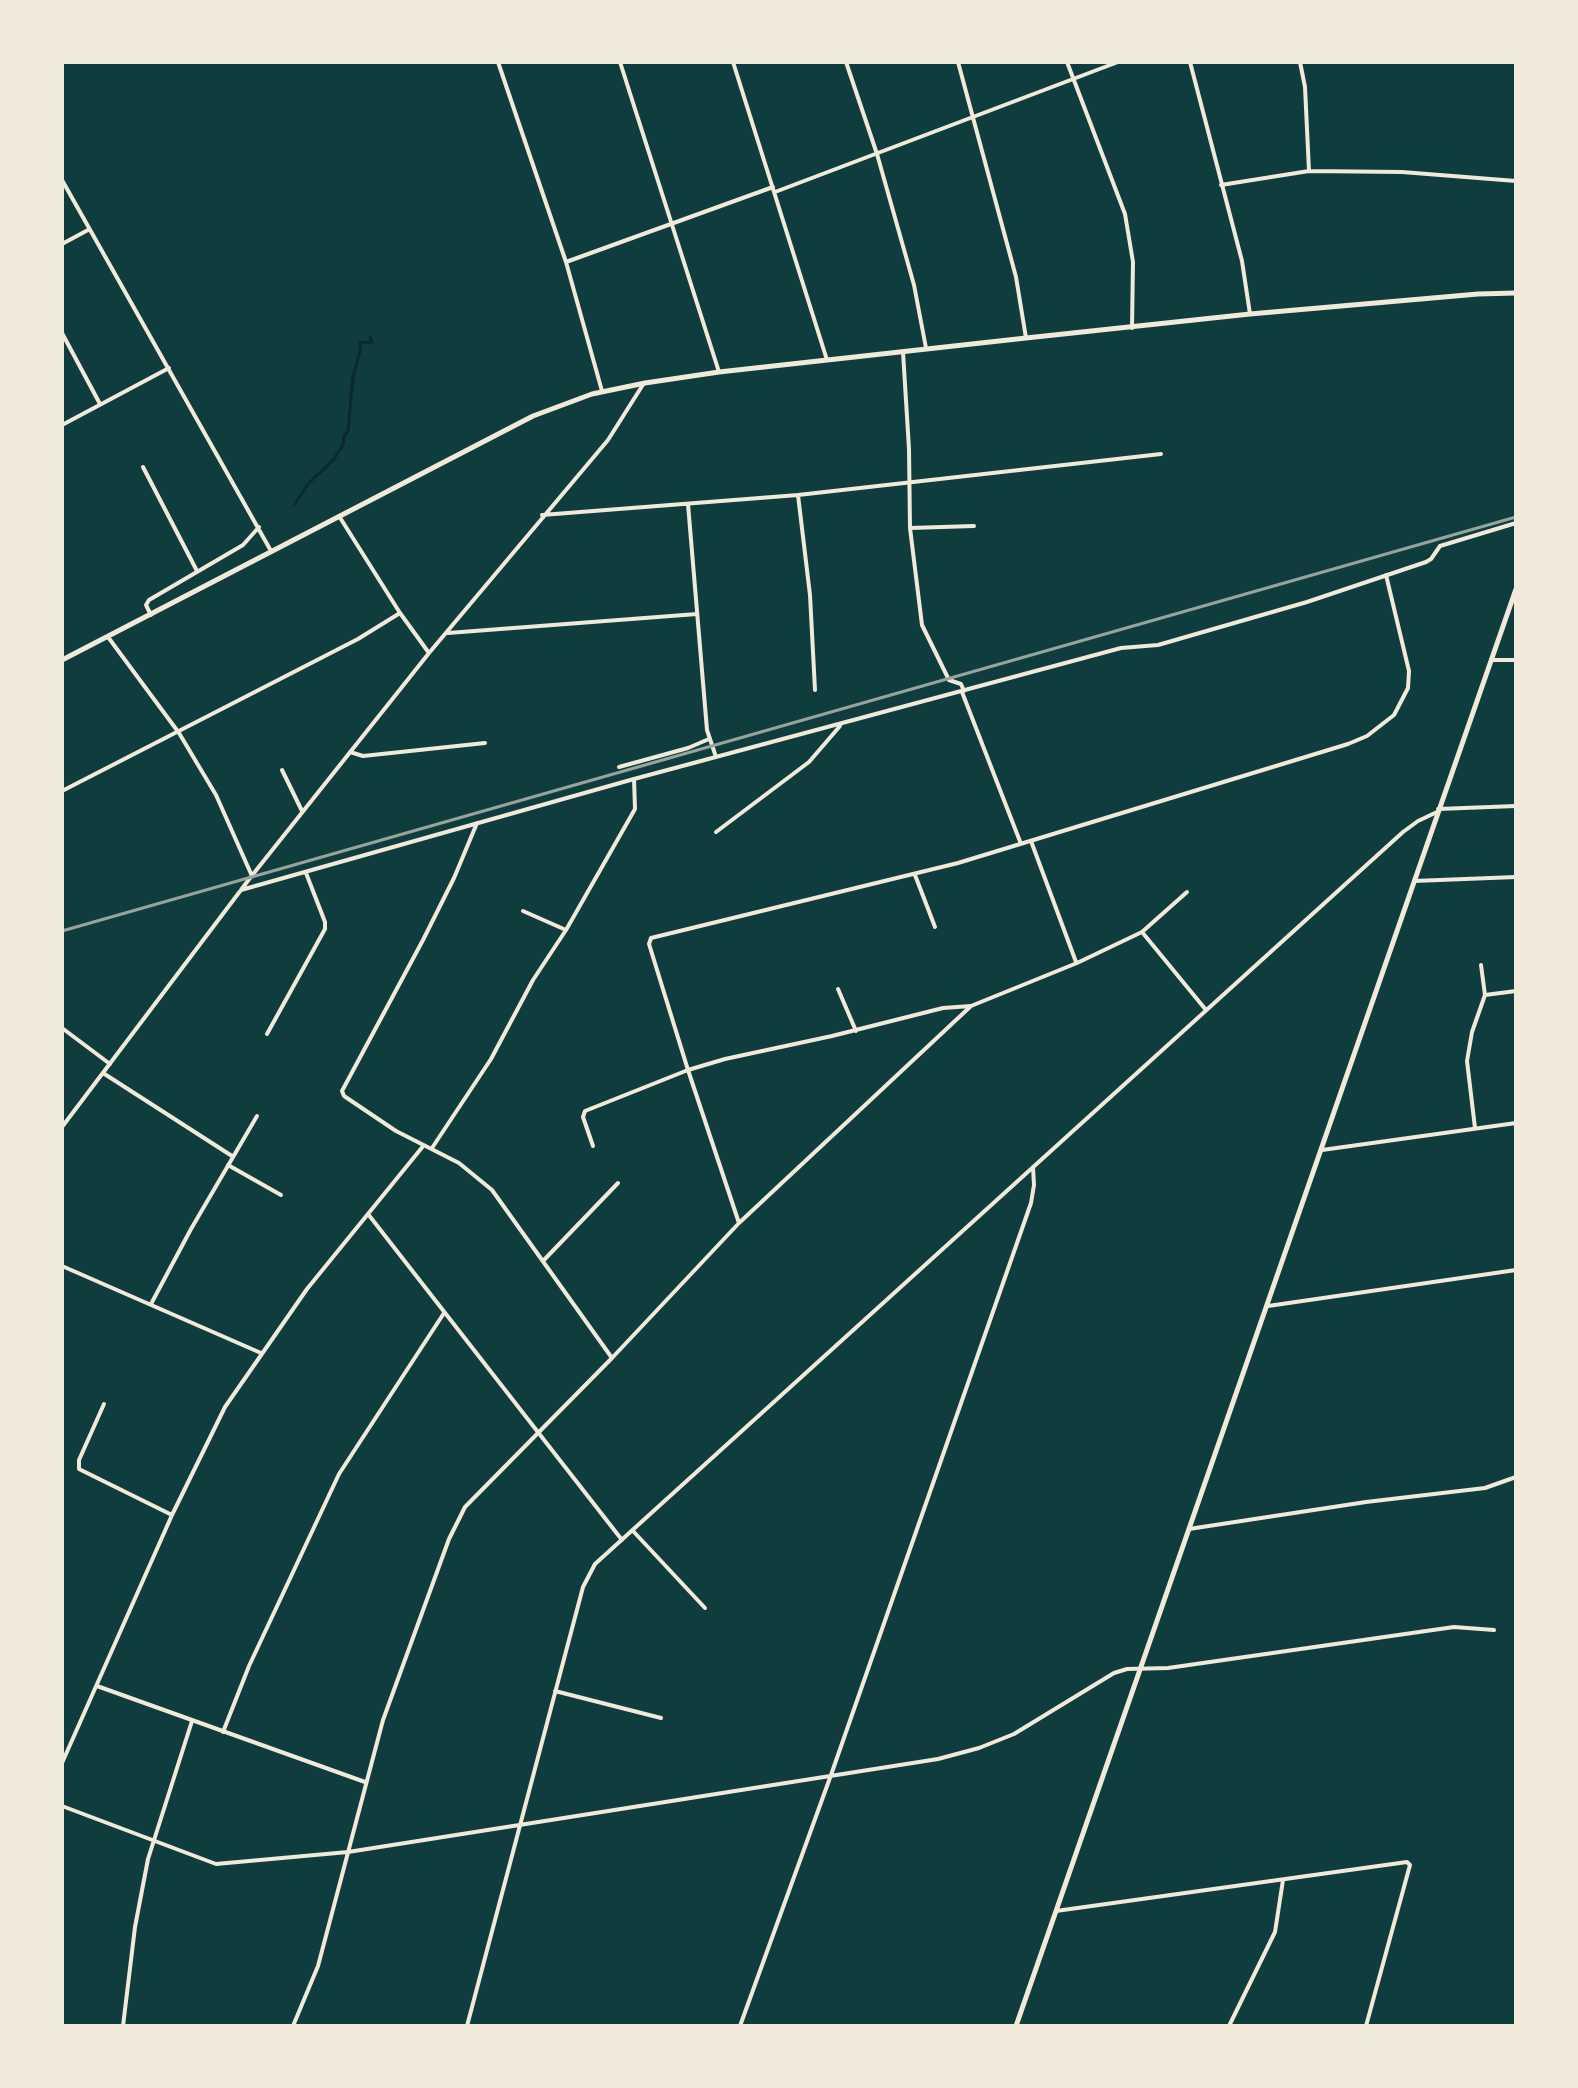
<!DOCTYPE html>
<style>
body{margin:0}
#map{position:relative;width:1578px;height:2088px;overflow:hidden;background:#0f3d3e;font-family:"Times New Roman",serif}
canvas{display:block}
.frame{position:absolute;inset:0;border:64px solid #f1e9da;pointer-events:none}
</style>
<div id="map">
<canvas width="1578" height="2088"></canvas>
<div class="frame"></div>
</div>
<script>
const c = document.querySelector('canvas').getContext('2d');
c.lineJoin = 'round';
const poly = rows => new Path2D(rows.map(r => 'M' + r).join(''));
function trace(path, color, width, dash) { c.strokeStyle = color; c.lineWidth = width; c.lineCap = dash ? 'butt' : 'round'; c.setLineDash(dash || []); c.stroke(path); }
trace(poly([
 [295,504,308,484,334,459,343,445,344,436,348,431,353,377,361,347,360,342,372,343,370,337]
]), '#0a2a2b', 3);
trace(poly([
 [498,62,566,262,602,391],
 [620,62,719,372],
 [733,62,827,360],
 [846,62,877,154,914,285,926,348],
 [958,62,1016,277,1026,338],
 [1067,62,1125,214,1133,262,1132,328],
 [1190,62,1242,261,1250,314],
 [1300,62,1305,87,1309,171],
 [62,180,271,551],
 [1221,185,1309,171,1402,172,1516,181],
 [775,192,1118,62],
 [62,244,88,230],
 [566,262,773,187],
 [62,333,100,404],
 [903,352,909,449,910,528,922,625,949,680,961,684,964,691],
 [62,425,169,368],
 [143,467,197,571],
 [798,495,810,595,815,690],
 [688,504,707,730,716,757],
 [542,515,798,495,1161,454],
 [339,516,400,613,429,653],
 [910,528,974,526],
 [151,615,146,605,149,600,243,545,259,527],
 [448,633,697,614],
 [108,637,179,733,216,795,252,876],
 [1491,660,1516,660],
 [962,692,1021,844],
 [350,752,363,756,485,743],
 [619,767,688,748,709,739],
 [282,770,302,811],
 [62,791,358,639,400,613],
 [1438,809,1516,806],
 [477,823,454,878,423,940,342,1091,344,1096,396,1131,459,1163,492,1190,612,1358],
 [716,832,809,762,840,726],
 [1031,841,1076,962],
 [915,875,935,927],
 [1414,881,1516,877],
 [241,890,634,779,1121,648,1158,645,1307,602,1426,562,1431,559,1440,546,1516,523],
 [523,911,566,930],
 [1142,932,1206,1010],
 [1481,965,1485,995],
 [838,989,856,1031],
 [62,1028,110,1064],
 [267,1034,325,929,325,922,306,873],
 [103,1073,232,1156],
 [62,1127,250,878,429,653,608,440,644,383],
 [1475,1128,1467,1061,1472,1032,1485,995,1516,991],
 [593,1146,583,1117,585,1111,688,1070,725,1059,832,1036,943,1008,971,1006,1077,963,1142,932,1187,892],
 [432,1148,491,1059,533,980,566,930,635,809,634,779],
 [1322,1150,1516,1123],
 [228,1165,281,1195],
 [368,1214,622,1540],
 [739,1223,688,1070,649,944,651,938,958,863,1348,744,1367,736,1394,715,1408,688,1409,671,1386,575],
 [543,1261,618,1183],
 [62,1266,261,1353],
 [151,1304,191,1229,257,1116],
 [1268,1306,1516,1270],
 [104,1404,79,1460,79,1469,172,1515],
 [1189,1529,1366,1502,1485,1488,1516,1477],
 [633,1531,705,1608],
 [97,1686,365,1782],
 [555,1691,661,1718],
 [223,1732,249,1666,339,1474,444,1313],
 [62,1763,172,1515,225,1407,307,1289,424,1145],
 [62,1806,216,1864,348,1852,938,1759,979,1748,1014,1734,1114,1673,1127,1669,1168,1668,1454,1627,1494,1630],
 [1056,1911,1407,1862,1410,1865,1366,2026],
 [123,2026,135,1927,148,1859,192,1721],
 [293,2026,318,1966,383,1720,449,1539,465,1507,612,1358,739,1223,971,1006],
 [467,2026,583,1587,595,1564,1403,832,1418,821,1437,812],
 [740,2026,831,1775,1031,1203,1034,1185,1033,1167],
 [1229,2026,1275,1932,1283,1880]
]), '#f1e9da', 4);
trace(poly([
 [62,660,533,416,592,394,645,383,719,372,1026,338,1250,314,1478,294,1516,293],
 [1016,2026,1516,589]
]), '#f1e9da', 5);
trace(poly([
 [62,931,1516,517]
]), '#97a49c', 3);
</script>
